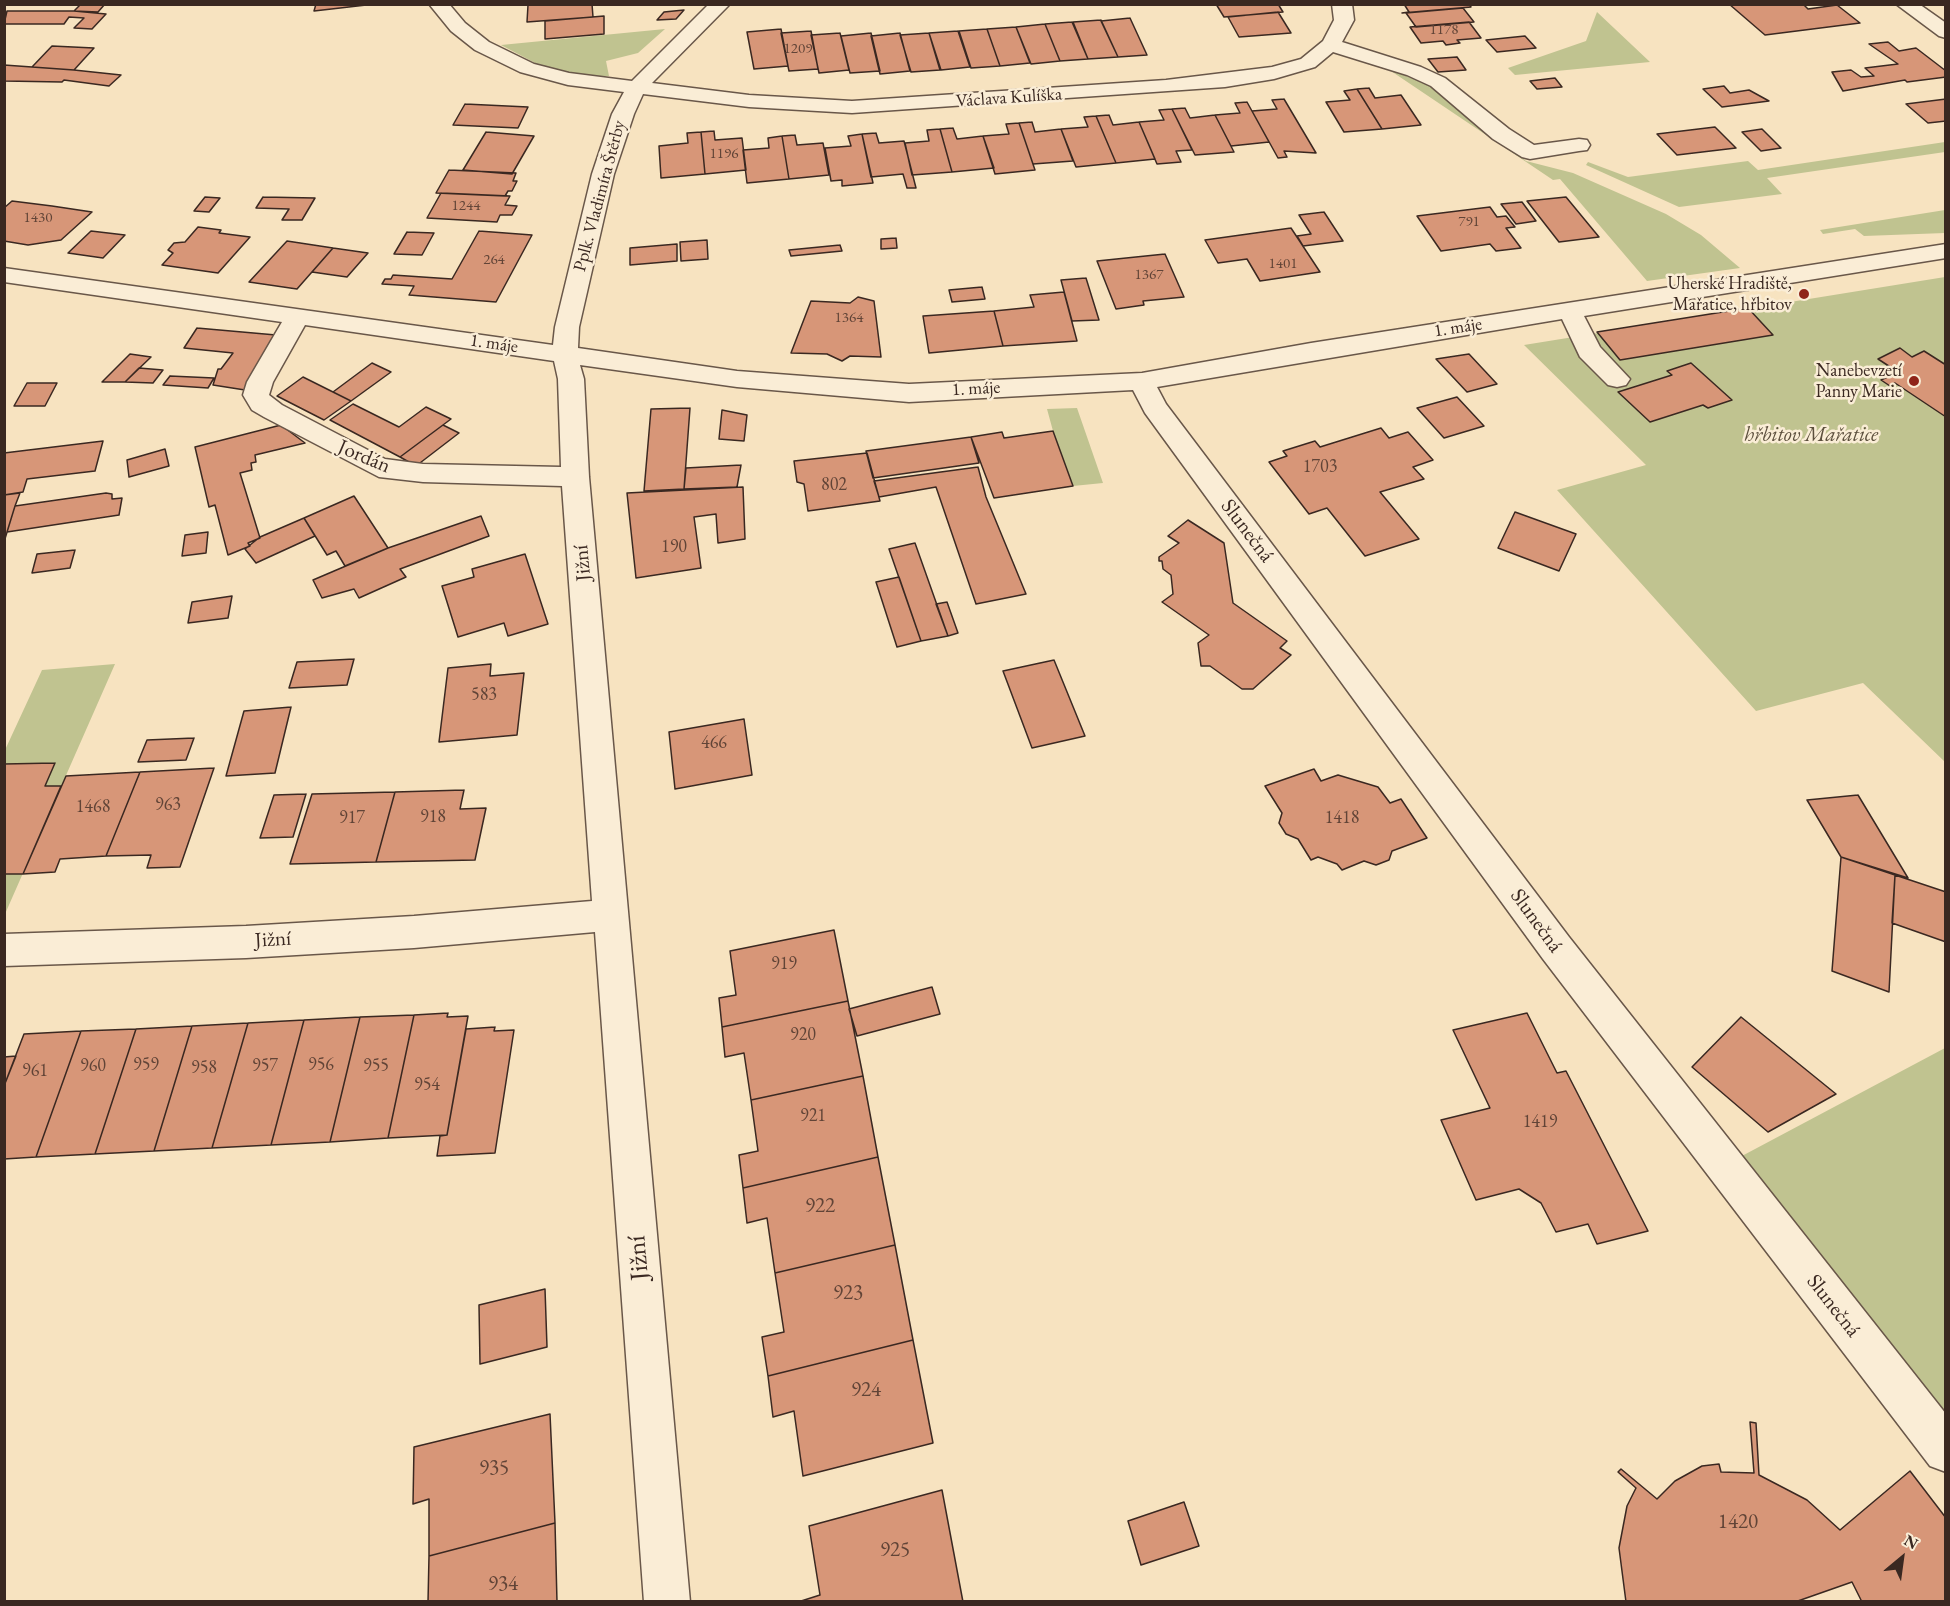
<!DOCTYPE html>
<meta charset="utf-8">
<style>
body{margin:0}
#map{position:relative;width:1950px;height:1606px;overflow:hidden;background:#f7e3c0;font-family:"EB Garamond",serif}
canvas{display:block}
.frame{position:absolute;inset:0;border:6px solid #3a2821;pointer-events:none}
.north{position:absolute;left:1872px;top:1528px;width:60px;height:60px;-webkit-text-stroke:4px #faedd6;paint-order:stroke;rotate:29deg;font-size:16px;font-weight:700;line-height:24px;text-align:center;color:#3a2821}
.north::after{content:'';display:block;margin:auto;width:21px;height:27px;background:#3a2821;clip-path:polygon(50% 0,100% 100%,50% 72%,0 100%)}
</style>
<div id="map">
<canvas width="1950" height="1606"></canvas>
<div class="frame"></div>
<div class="north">N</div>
</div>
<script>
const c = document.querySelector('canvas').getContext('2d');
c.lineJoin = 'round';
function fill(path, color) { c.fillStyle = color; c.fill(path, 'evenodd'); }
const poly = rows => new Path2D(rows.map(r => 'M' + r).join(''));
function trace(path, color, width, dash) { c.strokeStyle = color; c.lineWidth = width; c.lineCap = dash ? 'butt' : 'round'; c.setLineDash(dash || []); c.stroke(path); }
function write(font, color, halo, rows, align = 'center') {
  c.font = font + ' "EB Garamond",serif'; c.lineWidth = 5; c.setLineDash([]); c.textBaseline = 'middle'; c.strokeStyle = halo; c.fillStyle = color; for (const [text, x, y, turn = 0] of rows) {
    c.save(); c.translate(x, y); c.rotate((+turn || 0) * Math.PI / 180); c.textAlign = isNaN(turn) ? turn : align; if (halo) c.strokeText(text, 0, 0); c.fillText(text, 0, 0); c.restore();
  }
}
fill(poly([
 [1597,12,1650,62,1515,75,1508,68,1586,41],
 [665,29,638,53,606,61,609,76,593,78,541,66,501,45],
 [1388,69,1429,85,1526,161,1573,173,1666,214,1701,235,1740,268,1647,281,1560,179,1553,180],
 [1945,142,1945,152,1767,178,1782,194,1679,207,1586,165,1588,162,1628,177,1748,161,1758,170],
 [1945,210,1945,233,1864,236,1855,229,1823,234,1820,230],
 [1945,277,1945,762,1863,683,1756,711,1557,490,1646,465,1524,345],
 [1077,408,1103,483,1073,486,1053,431,1047,409],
 [115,664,5,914,5,750,42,670],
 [1945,1048,1945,1424,1740,1157]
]), '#c0c390');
const building = poly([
 [81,4,105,4,98,12,74,11,81,4],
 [316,4,375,4,314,11,316,4],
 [592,4,593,17,527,22,528,5,592,4],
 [1216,4,1278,4,1283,12,1224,17,1216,4],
 [1404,4,1469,4,1471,7,1402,13,1409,12,1404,4],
 [1729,4,1803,4,1808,9,1837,5,1860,23,1765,35,1729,4],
 [1463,8,1474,22,1416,27,1406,13,1463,8],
 [684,10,676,19,657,20,664,12,684,10],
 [7,11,74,11,106,14,92,29,74,28,84,18,69,17,64,24,4,24,7,11],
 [1278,12,1291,33,1239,37,1228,17,1278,12],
 [604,16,604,34,545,39,545,21,604,16],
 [1130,18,1147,55,1118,57,1101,21,1130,18],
 [1101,20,1118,57,1088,59,1073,22,1101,20],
 [1072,22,1088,59,1060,61,1045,24,1072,22],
 [1469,22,1481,38,1457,40,1460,43,1446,45,1443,41,1421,43,1410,27,1469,22],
 [1045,24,1060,61,1031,64,1016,27,1045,24],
 [1016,27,1030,63,1000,66,987,29,1016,27],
 [781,29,788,66,754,69,747,32,781,29],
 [987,29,1000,66,971,68,959,31,987,29],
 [811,31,818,69,789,71,781,33,811,31],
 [958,31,970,67,941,70,929,33,958,31],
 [840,33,849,70,819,73,811,35,840,33],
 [871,33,880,71,850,73,841,36,871,33],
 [900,33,910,71,880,74,871,36,900,33],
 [929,33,940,70,911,72,900,35,929,33],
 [1525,36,1536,48,1497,52,1486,40,1525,36],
 [1888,42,1899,51,1916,48,1946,71,1946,77,1907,82,1905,80,1843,91,1832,72,1851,70,1861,77,1874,76,1865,68,1898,64,1869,44,1888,42],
 [52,46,94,48,74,70,32,67,52,46],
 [1457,57,1466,70,1438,72,1428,59,1457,57],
 [4,65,74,70,121,75,109,86,64,80,62,82,4,81,4,65],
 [1555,78,1562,87,1537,89,1530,81,1555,78],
 [1724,86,1730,93,1749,90,1769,101,1722,107,1703,89,1724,86],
 [1369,88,1375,98,1401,95,1421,125,1382,129,1357,89,1369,88],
 [1357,89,1382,129,1344,132,1326,102,1350,100,1344,91,1357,89],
 [1284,99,1316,153,1284,151,1287,157,1278,158,1252,111,1277,109,1272,100,1284,99],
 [1946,99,1946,121,1928,123,1906,104,1946,99],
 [1247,102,1269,142,1231,146,1215,115,1240,113,1235,103,1247,102],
 [465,104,528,107,518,128,453,125,465,104],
 [1185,108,1190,118,1215,115,1234,152,1195,155,1172,109,1185,108],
 [1172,109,1192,150,1176,151,1181,162,1157,164,1139,122,1164,120,1159,110,1172,109],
 [1109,115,1113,125,1139,122,1155,159,1116,163,1096,116,1109,115],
 [1096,116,1116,163,1076,167,1061,129,1088,127,1084,117,1096,116],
 [1032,122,1035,132,1061,129,1073,161,1033,164,1019,123,1032,122],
 [1019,123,1035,170,995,174,983,136,1009,134,1006,124,1019,123],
 [1715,127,1736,148,1677,155,1657,134,1715,127],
 [953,128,957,139,983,136,994,168,952,172,940,129,953,128],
 [940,129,952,172,912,175,905,143,929,141,927,130,940,129],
 [1762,129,1781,148,1761,151,1742,132,1762,129],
 [714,131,715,140,742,138,746,170,705,174,701,132,714,131],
 [486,132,534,136,512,174,463,170,486,132],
 [701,132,705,174,661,178,659,146,688,143,687,133,701,132],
 [876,133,879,143,904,141,916,188,907,188,903,174,871,177,862,134,876,133],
 [862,134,873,183,842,186,842,180,831,181,825,148,851,146,848,136,862,134],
 [795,135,797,145,823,143,829,175,789,179,782,136,795,135],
 [782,136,789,179,747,183,743,150,769,148,768,138,782,136],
 [449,170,516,173,513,181,517,181,512,191,508,191,505,196,436,193,449,170],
 [441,193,510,196,505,205,517,206,512,215,500,215,497,222,427,218,441,193],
 [205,197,220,198,209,212,194,211,205,197],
 [263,197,315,198,302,220,282,220,289,209,256,208,263,197],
 [1566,197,1599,237,1559,242,1527,201,1566,197],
 [12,201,52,206,92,212,61,240,28,245,4,241,4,208,12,201],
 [1522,202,1536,221,1516,224,1501,204,1522,202],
 [1490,207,1497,217,1506,216,1515,227,1506,228,1521,248,1496,251,1490,244,1441,251,1417,216,1490,207],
 [1324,212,1343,241,1303,246,1297,236,1311,234,1299,215,1324,212],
 [198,227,221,230,219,233,250,237,218,273,162,265,173,253,168,250,174,243,185,242,198,227],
 [1291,228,1320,272,1260,281,1247,259,1218,263,1205,240,1291,228],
 [91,231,125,235,103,258,68,253,91,231],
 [479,231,532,235,496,302,409,295,414,286,382,284,385,279,391,279,393,275,452,279,479,231],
 [407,232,434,233,422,255,394,254,407,232],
 [896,238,897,248,881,249,881,239,896,238],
 [707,240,708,259,681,261,680,242,707,240],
 [287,241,333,248,297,289,249,282,287,241],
 [677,244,677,261,630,265,630,248,677,244],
 [840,245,842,251,791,256,789,250,840,245],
 [333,248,368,253,347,277,312,272,333,248],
 [1165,254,1184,297,1143,301,1144,305,1116,309,1097,261,1165,254],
 [1086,278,1099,320,1072,321,1061,280,1086,278],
 [982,287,985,299,952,302,949,290,982,287],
 [1064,292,1077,341,1003,346,994,311,1034,307,1030,295,1064,292],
 [858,297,874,301,881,357,850,356,842,361,827,354,791,353,811,301,850,303,858,297],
 [1748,308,1773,335,1620,360,1597,332,1748,308],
 [994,311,1003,346,929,353,923,316,994,311],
 [197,328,276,335,245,390,213,385,218,369,221,369,233,353,184,348,197,328],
 [1900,348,1912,357,1924,351,1946,365,1946,417,1895,383,1890,386,1881,380,1898,372,1878,359,1900,348],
 [130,354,151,357,125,382,102,382,130,354],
 [1469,354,1497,384,1467,392,1436,359,1469,354],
 [372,363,391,372,351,401,333,392,372,363],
 [1691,363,1732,400,1708,408,1703,405,1650,422,1618,392,1672,375,1667,371,1691,363],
 [139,368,163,370,153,383,125,382,139,368],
 [170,376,214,378,208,388,163,385,170,376],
 [303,377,351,401,324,420,277,396,303,377],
 [27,383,57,383,45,406,14,406,27,383],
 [1457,397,1484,426,1444,438,1417,408,1457,397],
 [353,404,399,427,426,407,451,419,400,457,330,420,353,404],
 [690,408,684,489,644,491,651,409,690,408],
 [722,410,747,415,744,441,719,439,722,410],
 [281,425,305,443,255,455,256,462,251,463,252,470,240,473,260,538,248,543,250,546,228,555,215,505,209,507,195,447,281,425],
 [443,425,459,433,416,466,400,457,443,425],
 [1381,428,1389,438,1408,432,1433,460,1413,467,1424,479,1380,492,1419,539,1365,556,1327,508,1309,514,1269,462,1287,456,1283,451,1315,441,1320,447,1381,428],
 [1053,431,1073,486,994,498,971,437,1002,432,1004,438,1053,431],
 [971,437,979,463,873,478,866,451,971,437],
 [103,441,95,471,27,479,23,492,4,495,4,453,103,441],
 [165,449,169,466,129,477,127,460,165,449],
 [867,453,880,501,808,511,804,484,797,482,794,461,867,453],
 [741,465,737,487,684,489,686,468,741,465],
 [978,467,986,497,1026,594,976,604,936,487,879,497,874,481,978,467],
 [743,487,745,539,718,543,716,514,694,517,701,568,636,578,627,493,743,487],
 [20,493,15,506,4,542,4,495,20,493],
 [106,493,112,494,112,499,122,498,119,515,7,532,15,506,106,493],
 [354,496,388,548,345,566,336,551,327,555,304,518,354,496],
 [1515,512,1576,534,1559,571,1498,548,1515,512],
 [481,516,489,536,400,569,406,577,359,598,354,589,322,598,313,580,388,548,481,516],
 [304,518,315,536,256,563,245,549,260,537,304,518],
 [1188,520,1224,543,1233,603,1287,641,1280,648,1291,655,1253,689,1242,689,1210,666,1201,666,1198,643,1209,635,1162,602,1173,594,1171,575,1163,569,1162,561,1159,561,1159,557,1179,543,1168,536,1188,520],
 [208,532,206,553,182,556,185,535,208,532],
 [915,543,948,636,921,641,889,549,915,543],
 [75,550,70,568,32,573,37,554,75,550],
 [525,554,548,624,508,636,504,623,458,637,442,586,474,577,472,569,525,554],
 [899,577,921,641,897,647,876,582,899,577],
 [232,596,228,618,188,623,192,602,232,596],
 [947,602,958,633,948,636,936,604,947,602],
 [354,659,347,685,289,688,297,662,354,659],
 [1054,660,1085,736,1032,748,1003,671,1054,660],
 [491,664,490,676,524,673,517,735,439,742,448,668,491,664],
 [291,707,275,773,226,776,244,711,291,707],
 [744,719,752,775,675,789,669,732,744,719],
 [194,738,186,760,138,762,147,740,194,738],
 [55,763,45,786,61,786,23,874,4,874,4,764,55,763],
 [214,768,180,867,147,868,151,855,106,856,140,772,214,768],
 [1314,769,1321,781,1338,775,1378,787,1390,803,1401,799,1427,838,1392,851,1389,860,1376,865,1364,861,1342,870,1337,864,1318,857,1311,860,1298,839,1286,834,1279,823,1282,813,1265,786,1314,769],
 [140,772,106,856,60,859,55,872,23,874,66,776,140,772],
 [464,790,460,809,486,808,475,860,376,862,395,792,464,790],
 [395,792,376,862,290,864,312,794,395,792],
 [306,794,293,837,260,838,274,795,306,794],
 [1858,795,1908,878,1841,857,1807,800,1858,795],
 [1841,857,1895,875,1889,992,1832,971,1841,857],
 [1895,875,1946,892,1946,942,1892,923,1895,875],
 [834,930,848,1001,722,1027,719,998,736,995,730,951,834,930],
 [932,987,940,1014,857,1036,849,1009,932,987],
 [848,1001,863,1076,751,1100,744,1053,725,1057,722,1027,848,1001],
 [448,1013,447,1017,468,1016,447,1135,388,1138,414,1015,448,1013],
 [1527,1013,1557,1073,1566,1071,1648,1231,1597,1244,1588,1224,1556,1232,1541,1203,1519,1189,1476,1200,1441,1120,1490,1108,1453,1030,1527,1013],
 [414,1015,388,1138,330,1142,360,1017,414,1015],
 [360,1017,330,1142,271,1145,304,1020,360,1017],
 [1741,1017,1836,1094,1768,1132,1692,1067,1741,1017],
 [304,1020,271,1145,212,1148,248,1023,304,1020],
 [248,1023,212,1148,154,1151,192,1026,248,1023],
 [192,1026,154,1151,95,1154,136,1029,192,1026],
 [495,1027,494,1031,514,1030,495,1153,437,1156,440,1136,447,1135,466,1029,495,1027],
 [136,1029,95,1154,36,1157,81,1031,136,1029],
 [81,1031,36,1157,4,1159,4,1086,24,1034,81,1031],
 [16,1056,4,1086,4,1057,16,1056],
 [863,1076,878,1157,743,1188,739,1155,758,1151,751,1100,863,1076],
 [878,1157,895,1245,775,1273,767,1218,747,1223,743,1188,878,1157],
 [895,1245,913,1340,768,1376,762,1337,784,1332,775,1273,895,1245],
 [545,1289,547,1347,480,1364,479,1305,545,1289],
 [913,1340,933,1443,803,1476,794,1411,773,1417,768,1376,913,1340],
 [550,1414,555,1523,429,1556,429,1499,413,1504,414,1447,550,1414],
 [1750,1422,1756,1423,1759,1475,1807,1500,1840,1530,1910,1471,1946,1518,1946,1602,1862,1602,1852,1582,1795,1602,1626,1602,1619,1548,1627,1506,1636,1488,1618,1472,1621,1469,1657,1499,1675,1481,1702,1466,1719,1464,1721,1472,1754,1473,1750,1422],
 [942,1490,963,1602,798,1602,820,1595,809,1526,942,1490],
 [1184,1502,1199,1546,1141,1565,1128,1521,1184,1502],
 [555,1523,557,1602,428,1602,429,1556,555,1523]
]);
fill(building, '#d79678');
trace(building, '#3a2821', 1.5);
const minor = poly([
 [429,4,449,4,465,23,489,42,534,64,569,73,632,81,709,4,730,4,652,83,749,95,852,101,1166,80,1272,67,1301,59,1323,41,1334,20,1332,4,1352,4,1354,20,1342,42,1421,67,1445,78,1509,129,1534,145,1579,139,1587,140,1590,145,1587,150,1579,151,1530,159,1522,157,1493,139,1431,86,1407,75,1333,52,1315,67,1274,79,1225,87,852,113,749,107,643,94,634,114,614,174,579,327,578,348,737,371,909,384,1142,373,1311,343,1946,244,1946,258,1584,316,1600,347,1630,379,1626,385,1617,387,1608,385,1580,357,1562,319,1157,387,1166,404,1569,937,1946,1414,1946,1472,1930,1466,1543,959,1145,413,1133,390,909,402,737,387,580,365,584,379,589,477,690,1602,644,1602,595,932,414,948,246,958,4,966,4,934,246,926,414,916,592,901,562,486,423,482,379,477,264,417,252,410,243,395,247,382,282,322,4,282,4,268,553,345,555,327,592,174,612,114,624,92,568,85,520,72,475,50,451,31,429,4],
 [305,325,554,361,558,379,561,467,423,464,385,459,282,405,269,395,273,382,305,325],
 [1896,4,1919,4,1946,23,1946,38,1939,36,1896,4]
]);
trace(minor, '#695749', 3);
fill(minor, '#faedd6');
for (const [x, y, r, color] of [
 [1804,294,6,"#8f2418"],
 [1914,381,6,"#8f2418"]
]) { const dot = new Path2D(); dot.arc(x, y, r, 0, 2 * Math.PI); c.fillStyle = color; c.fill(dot); trace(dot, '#faedd6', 2); }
write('15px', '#614437', null, [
 ["1178",1444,30],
 ["1209",798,49],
 ["1196",724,154],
 ["1244",466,206],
 ["1430",38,218],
 ["791",1469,222],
 ["264",494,260],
 ["1401",1283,264],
 ["1367",1149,275],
 ["1364",849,318]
]);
write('18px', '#3a2821', '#faedd6', [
 ["Václava Kulíška",1009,98,-4],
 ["Pplk. Vladimíra Štěrby",600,196,-75],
 ["1. máje",1458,328,-9],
 ["1. máje",494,344,8],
 ["1. máje",976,389,-3]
]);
write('18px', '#3a2821', '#faedd6', [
 ["Uherské Hradiště,",1792,284],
 ["Mařatice, hřbitov",1792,305],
 ["Nanebevzetí",1902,371],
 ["Panny Marie",1902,392]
], 'right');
write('18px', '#614437', null, [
 ["1703",1320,467],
 ["802",834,485],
 ["190",674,547],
 ["583",484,695],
 ["466",714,743],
 ["963",168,805],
 ["1468",93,807],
 ["918",433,817],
 ["917",352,818],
 ["1418",1342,818],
 ["919",784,964],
 ["920",803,1035],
 ["959",146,1065],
 ["956",321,1065],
 ["960",93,1066],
 ["957",265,1066],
 ["955",376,1066],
 ["958",204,1068],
 ["961",35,1071],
 ["954",427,1085],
 ["921",813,1116],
 ["1419",1540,1122]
]);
write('italic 21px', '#5c4f3d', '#faedd6', [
 ["hřbitov Mařatice",1811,435]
]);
write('21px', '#3a2821', '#faedd6', [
 ["Jordán",364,457,23],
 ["Slunečná",1247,531,53],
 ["Jižní",583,563,-95],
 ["Slunečná",1536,921,54],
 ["Jižní",273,940,-3],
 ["Slunečná",1833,1306,52]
]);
write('21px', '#614437', null, [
 ["922",820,1206],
 ["923",848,1293],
 ["924",866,1390],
 ["935",494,1468],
 ["1420",1738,1522],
 ["925",895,1550],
 ["934",503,1584]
]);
write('26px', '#3a2821', '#faedd6', [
 ["Jižní",639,1258,-95]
]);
</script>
